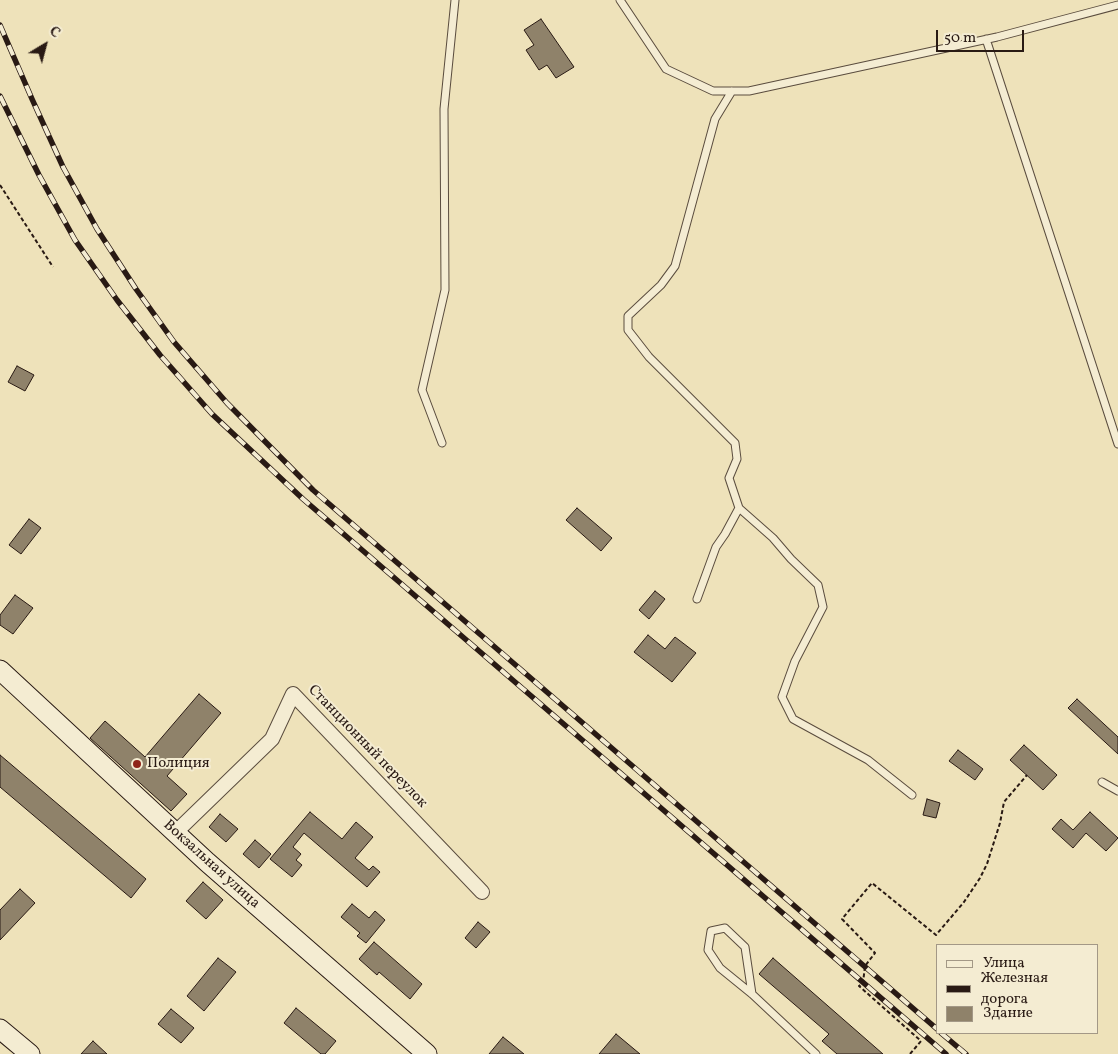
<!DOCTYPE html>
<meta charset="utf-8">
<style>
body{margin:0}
#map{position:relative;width:1118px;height:1054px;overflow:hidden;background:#eee2ba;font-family:Vollkorn,serif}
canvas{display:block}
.legend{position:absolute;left:936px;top:944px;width:162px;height:90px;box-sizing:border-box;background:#f4ecd2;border:1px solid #a39886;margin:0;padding:6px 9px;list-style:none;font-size:15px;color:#291a14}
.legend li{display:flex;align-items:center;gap:10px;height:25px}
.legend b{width:25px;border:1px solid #a39886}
.north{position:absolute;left:20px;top:20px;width:50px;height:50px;-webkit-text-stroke:4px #f4ecd2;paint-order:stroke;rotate:37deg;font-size:14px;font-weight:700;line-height:20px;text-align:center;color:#291a14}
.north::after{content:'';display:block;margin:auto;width:18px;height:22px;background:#291a14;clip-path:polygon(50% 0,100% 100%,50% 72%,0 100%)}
.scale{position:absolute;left:936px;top:30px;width:88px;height:22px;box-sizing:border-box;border:2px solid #291a14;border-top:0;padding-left:6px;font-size:15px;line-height:18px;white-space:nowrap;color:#291a14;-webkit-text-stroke:4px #f4ecd2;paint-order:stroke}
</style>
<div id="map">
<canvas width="1118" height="1054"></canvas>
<ul class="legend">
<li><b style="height:6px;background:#f4ecd2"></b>Улица</li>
<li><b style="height:6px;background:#291a14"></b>Железная дорога</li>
<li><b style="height:14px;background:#8f826a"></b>Здание</li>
</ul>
<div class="north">С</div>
<div class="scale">50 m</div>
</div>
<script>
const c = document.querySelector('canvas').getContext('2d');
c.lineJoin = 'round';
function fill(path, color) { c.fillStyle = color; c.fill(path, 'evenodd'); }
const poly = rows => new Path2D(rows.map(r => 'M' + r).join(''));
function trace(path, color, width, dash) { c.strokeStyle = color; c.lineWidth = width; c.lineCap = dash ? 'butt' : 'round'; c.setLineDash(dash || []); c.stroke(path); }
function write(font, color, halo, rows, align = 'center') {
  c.font = font + ' Vollkorn,serif'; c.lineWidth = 4; c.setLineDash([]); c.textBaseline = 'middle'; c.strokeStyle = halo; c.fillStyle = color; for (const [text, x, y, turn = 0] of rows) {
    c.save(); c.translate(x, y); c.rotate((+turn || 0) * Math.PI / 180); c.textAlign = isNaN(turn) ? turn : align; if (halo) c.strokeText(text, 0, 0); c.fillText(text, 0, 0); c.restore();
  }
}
const building = poly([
 [541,19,574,67,556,78,547,65,539,70,526,50,534,45,524,30,541,19],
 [17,366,34,375,25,391,8,382,17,366],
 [577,508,612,538,601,551,566,520,577,508],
 [29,519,41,528,21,554,9,545,29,519],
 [655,591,665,599,649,619,639,610,655,591],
 [15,595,33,608,13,634,0,625,0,615,15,595],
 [648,635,665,649,675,637,696,653,672,682,634,652,648,635],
 [199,694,221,713,167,776,187,794,171,811,90,738,105,721,145,757,199,694],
 [1077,699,1118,737,1118,754,1068,708,1077,699],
 [1024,745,1057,775,1043,790,1010,760,1024,745],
 [958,750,983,769,975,780,949,761,958,750],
 [0,755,146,879,131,898,0,787,0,755],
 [927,799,940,803,936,818,923,815,927,799],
 [310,812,342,839,356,822,373,837,355,858,369,870,373,866,380,872,367,887,304,833,293,847,301,854,296,860,302,865,292,877,270,859,310,812],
 [1090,812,1118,838,1106,851,1086,833,1073,848,1052,829,1061,819,1073,830,1090,812],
 [220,814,238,829,226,842,209,827,220,814],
 [255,840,271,854,259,868,243,854,255,840],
 [203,882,223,900,206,919,186,901,203,882],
 [20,889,35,903,0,940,0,910,20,889],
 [352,904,369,918,375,911,385,920,366,943,357,936,360,933,341,917,352,904],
 [478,922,490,932,476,948,465,938,478,922],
 [374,942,422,984,410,999,379,972,377,975,359,959,374,942],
 [218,958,236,972,204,1011,187,996,218,958],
 [773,958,883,1054,837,1054,822,1041,829,1034,759,974,773,958],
 [296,1008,336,1041,325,1054,321,1054,284,1023,296,1008],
 [171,1009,194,1028,181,1043,158,1024,171,1009],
 [616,1034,640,1054,599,1054,616,1034],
 [503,1037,524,1054,489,1054,503,1037],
 [93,1041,107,1054,81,1054,93,1041]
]);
fill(building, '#8f826a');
trace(building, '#291a14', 1);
const lane = poly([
 [620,0,666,69,713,91,749,91,997,37,1118,5],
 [986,39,1118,444],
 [732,91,715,119,675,266,661,285,628,316,628,330,649,357,735,443,737,459,729,478,739,508,773,538,791,559,818,585,823,607,795,661,782,697,793,719,868,760,912,795],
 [442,443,422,390,445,290,444,109,455,0],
 [697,599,716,547,725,534,739,508],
 [1102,782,1118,791],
 [752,994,745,947,725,928,711,931,708,950,720,968,752,994,816,1054]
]);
const street = poly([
 [175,833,272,739,293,694,482,892]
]);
const secondary = poly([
 [0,670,207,862,427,1054],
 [0,1029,30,1054]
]);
trace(lane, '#5a4c3e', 9);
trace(street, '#5a4c3e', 16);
trace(secondary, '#291a14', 21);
trace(poly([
 [0,185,53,267],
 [910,1054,921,1041,859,986,863,983,865,966,875,953,842,919,872,883,936,935,964,902,980,878,987,864,1000,823,1004,802,1027,775]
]), '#291a14', 2, [4, 2.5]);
trace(lane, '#f4ecd2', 7);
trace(street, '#f4ecd2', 14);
trace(secondary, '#f4ecd2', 19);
const rail = poly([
 [0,25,32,99,63,167,97,229,136,289,174,342,227,403,313,490,937,1029],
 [0,96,39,175,75,240,117,300,160,355,212,414,303,499,946,1054],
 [941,1033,966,1054]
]);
trace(rail, '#291a14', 5.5);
trace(rail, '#f4ecd2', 4, [11]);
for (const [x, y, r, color] of [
 [137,764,5,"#8f2418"]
]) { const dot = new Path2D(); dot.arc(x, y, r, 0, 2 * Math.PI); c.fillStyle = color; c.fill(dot); trace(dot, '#f4ecd2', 2); }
write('15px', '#291a14', '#f4ecd2', [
 ["Станционный переулок",367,747,46],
 ["Вокзальная улица",211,865,42]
]);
write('15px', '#291a14', '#f4ecd2', [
 ["Полиция",147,764]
], 'left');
</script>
